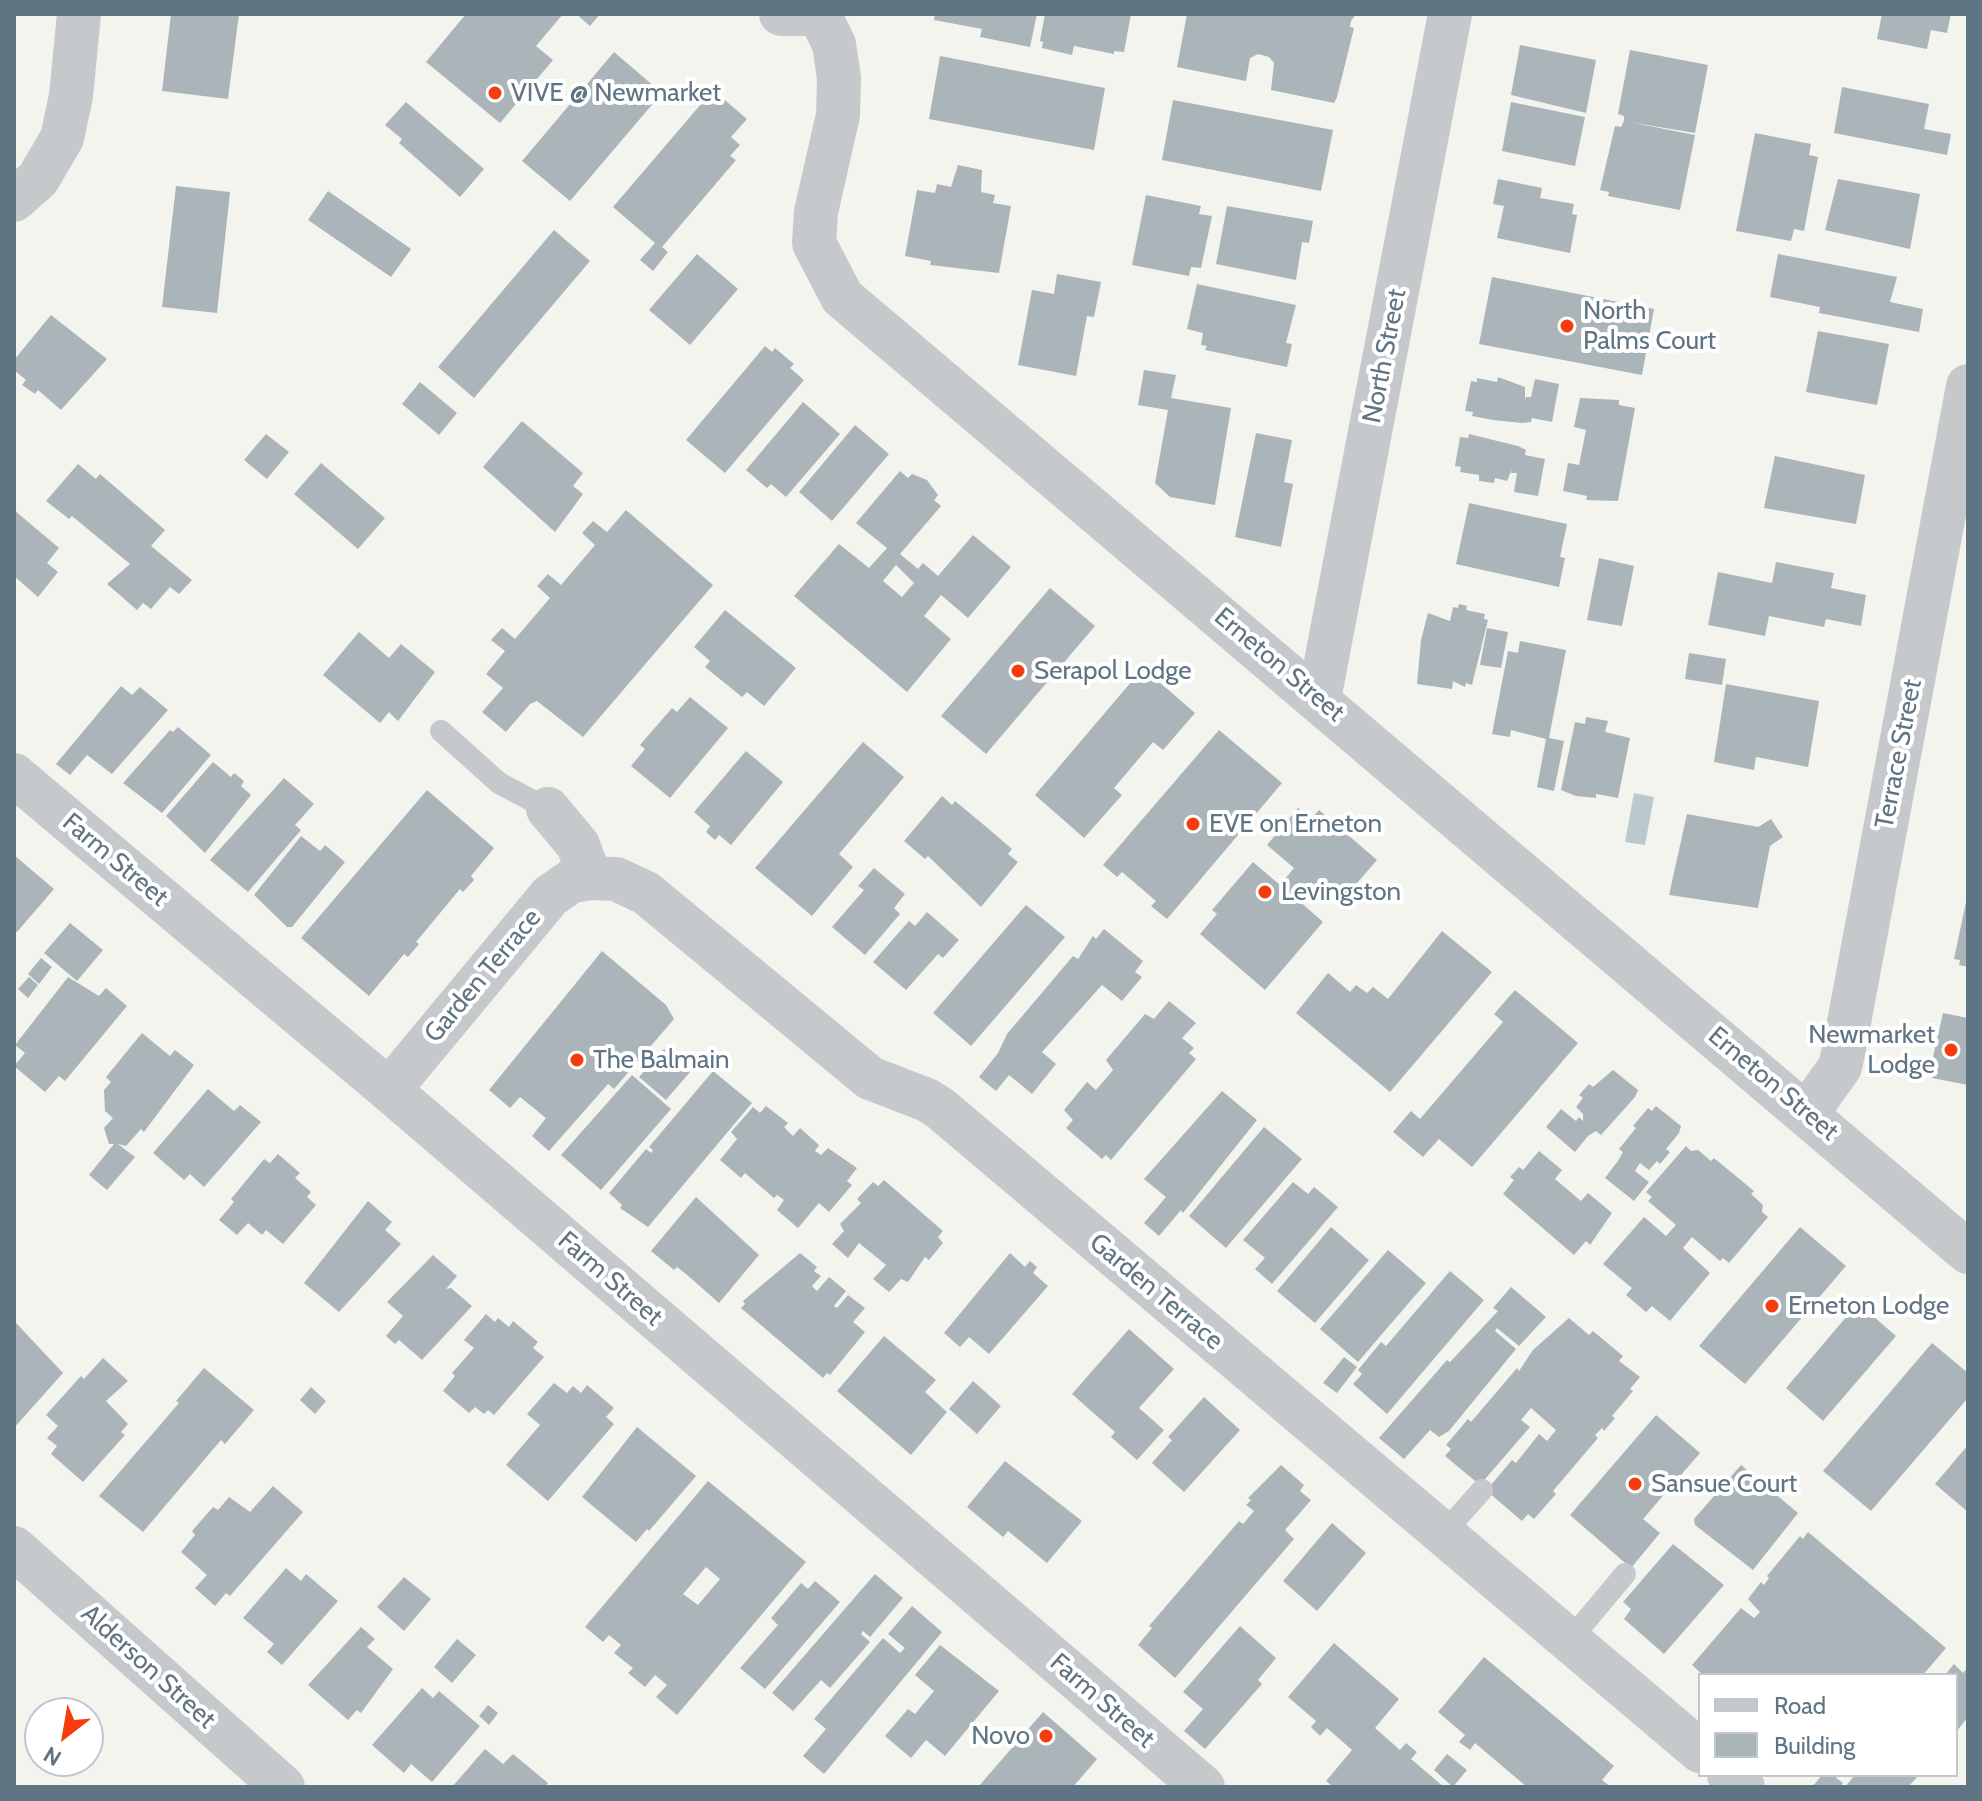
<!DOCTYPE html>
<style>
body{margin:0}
#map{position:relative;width:1982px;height:1801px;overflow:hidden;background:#f4f4ef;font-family:Cabin,sans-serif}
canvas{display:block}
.frame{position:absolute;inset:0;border:16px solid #607584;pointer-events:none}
.legend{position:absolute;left:1698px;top:1673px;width:260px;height:104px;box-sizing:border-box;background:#fff;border:2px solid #bfc8ce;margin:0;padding:10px 14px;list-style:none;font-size:24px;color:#607584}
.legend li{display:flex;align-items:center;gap:16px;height:40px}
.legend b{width:40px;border:2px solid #bfc8ce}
.north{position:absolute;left:24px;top:1697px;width:80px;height:80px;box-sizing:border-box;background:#fff;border:2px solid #bfc8ce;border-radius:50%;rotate:211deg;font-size:22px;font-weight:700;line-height:32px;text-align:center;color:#607584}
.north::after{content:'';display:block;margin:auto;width:28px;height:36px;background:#f43c0f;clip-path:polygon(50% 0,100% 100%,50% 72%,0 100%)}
</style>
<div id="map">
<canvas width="1982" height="1801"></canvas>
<div class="frame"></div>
<ul class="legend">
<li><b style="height:10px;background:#c6c9cc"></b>Road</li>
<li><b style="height:22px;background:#abb4b9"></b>Building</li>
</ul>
<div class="north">N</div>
</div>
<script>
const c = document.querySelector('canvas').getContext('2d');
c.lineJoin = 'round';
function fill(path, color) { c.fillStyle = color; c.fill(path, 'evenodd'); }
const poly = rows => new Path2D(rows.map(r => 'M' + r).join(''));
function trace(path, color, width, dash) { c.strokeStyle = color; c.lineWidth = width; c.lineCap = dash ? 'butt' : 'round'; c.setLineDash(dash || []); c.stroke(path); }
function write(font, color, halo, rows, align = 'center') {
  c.font = font + ' Cabin,sans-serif'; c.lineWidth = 8; c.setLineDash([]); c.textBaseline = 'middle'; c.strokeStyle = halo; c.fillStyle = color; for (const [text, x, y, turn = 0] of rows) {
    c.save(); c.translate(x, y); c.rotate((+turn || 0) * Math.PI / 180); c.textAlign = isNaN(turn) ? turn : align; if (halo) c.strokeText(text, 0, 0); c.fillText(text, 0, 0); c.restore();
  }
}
fill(poly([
 [1634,793,1654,797,1645,845,1625,842]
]), '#bbc9cd');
fill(poly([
 [171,14,239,14,228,99,162,91],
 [466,14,563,14,536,46,553,60,500,123,426,62],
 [576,14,600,14,590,26],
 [935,14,1037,14,1030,47,980,37,982,29,934,20],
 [1045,14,1131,14,1124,52,1114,51,1114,54,1074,46,1072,55,1042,48,1043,42,1040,41],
 [1187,14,1356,14,1351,21,1350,27,1354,28,1337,97,1334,103,1271,90,1274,63,1269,57,1258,54,1250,58,1246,81,1177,67],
 [1882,14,1951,14,1947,33,1931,30,1927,49,1877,39],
 [1520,45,1596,60,1586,113,1511,95],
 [1630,50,1708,65,1695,133,1629,122,1695,135,1680,210,1608,196,1609,192,1600,190,1615,126,1621,127,1624,121,1624,116,1618,114],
 [614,52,662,93,570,201,522,161],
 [940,56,1105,88,1094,150,929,119],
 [1842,87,1929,104,1924,129,1951,134,1947,155,1834,133],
 [713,90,747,119,731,137,740,145,730,156,736,160,662,247,668,252,653,271,640,260,655,243,613,207],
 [1173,100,1333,130,1321,191,1162,160],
 [406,102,484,169,460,197,399,143,402,139,385,125],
 [1511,102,1585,117,1575,166,1502,151],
 [1755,133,1811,144,1809,155,1818,157,1804,231,1794,229,1791,241,1736,231],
 [958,165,982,170,981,192,995,195,993,203,1011,206,999,273,930,265,931,261,905,256,917,190,935,193,937,184,951,187],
 [1498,179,1542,188,1540,198,1574,204,1572,214,1577,215,1570,253,1497,238,1504,206,1493,204],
 [1838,179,1920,194,1910,249,1825,230],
 [176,186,230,192,217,313,162,307],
 [328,191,411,249,391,277,308,220],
 [1146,195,1201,206,1199,214,1212,216,1201,268,1191,267,1189,276,1132,265],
 [1227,206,1313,221,1309,243,1302,242,1296,280,1216,264],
 [554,230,590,261,474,398,438,367],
 [697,254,738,289,690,345,649,310],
 [1778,254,1897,277,1890,302,1923,309,1919,332,1819,313,1820,307,1770,297],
 [1057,274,1101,282,1094,317,1087,316,1076,376,1018,365,1032,290,1054,294],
 [1492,277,1654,309,1642,375,1479,344],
 [1197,284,1296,305,1286,343,1292,344,1287,367,1205,350,1207,346,1201,345,1203,333,1187,329],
 [51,315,107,359,61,410,38,390,35,394,22,385,26,380,14,370,14,360],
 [1818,331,1889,344,1877,405,1806,392],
 [765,346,772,352,775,348,794,364,790,368,804,380,725,473,686,440],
 [1144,370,1176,375,1171,398,1231,408,1215,505,1170,497,1155,483,1168,410,1138,405],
 [1498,377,1525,387,1525,400,1526,397,1531,397,1535,379,1559,384,1552,422,1532,418,1531,422,1522,423,1493,420,1472,416,1473,412,1465,411,1471,381,1477,382,1477,378,1497,382],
 [420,382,457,413,439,435,402,404],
 [1580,398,1619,400,1619,405,1635,408,1618,501,1586,500,1587,496,1563,491,1568,463,1579,465,1586,430,1574,427],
 [803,402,840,434,786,497,771,484,767,488,746,470],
 [522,421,583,473,573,486,583,494,555,532,483,467],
 [855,425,889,454,832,521,799,492],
 [1256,433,1292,440,1284,482,1293,484,1281,547,1235,537],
 [266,434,289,452,267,479,244,460],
 [1469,434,1518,446,1526,450,1525,455,1545,459,1538,496,1514,492,1517,473,1511,473,1512,469,1507,481,1495,478,1494,483,1479,481,1479,475,1460,472,1461,467,1455,466,1460,437,1468,438],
 [1775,456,1865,475,1856,524,1764,508],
 [321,463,385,518,358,549,294,494],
 [78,464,96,479,100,474,165,530,151,546,192,580,179,594,170,587,151,609,143,603,137,610,107,584,130,564,72,516,69,519,46,501],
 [900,471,908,478,912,474,927,480,938,495,934,500,941,506,900,554,918,569,923,563,938,576,973,535,1011,567,968,618,941,595,924,616,951,639,907,692,794,596,839,544,869,568,887,548,856,523],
 [896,565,914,583,902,597,883,581],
 [1469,503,1567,524,1560,557,1565,558,1559,587,1456,564],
 [14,510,59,548,47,563,58,572,38,597,14,576],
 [626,510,713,585,583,737,537,701,530,704,506,732,482,712,503,688,486,674,505,651,491,640,502,628,515,639,550,598,537,586,548,574,561,585,595,545,582,533,593,521,607,532],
 [1599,558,1634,566,1622,626,1587,620],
 [1776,562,1834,573,1831,588,1866,595,1861,626,1826,619,1824,627,1769,616,1765,636,1708,625,1718,572,1772,583],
 [1050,588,1095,626,986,754,941,716],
 [1459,604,1467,606,1466,610,1485,614,1484,619,1488,620,1472,685,1466,683,1465,687,1453,681,1452,689,1417,684,1421,640,1428,613,1450,621,1453,607,1458,608],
 [725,610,796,668,764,706,747,692,742,697,705,667,710,661,694,647],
 [1487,628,1508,632,1501,668,1480,665],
 [359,632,389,658,401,644,435,672,398,721,389,712,380,723,323,675],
 [1520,641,1566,650,1549,738,1564,741,1554,791,1537,787,1546,739,1511,730,1510,737,1492,734,1508,651,1518,653],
 [1689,653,1726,659,1722,685,1685,679],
 [1143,668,1195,713,1163,750,1153,742,1114,788,1122,795,1084,838,1035,795],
 [1726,684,1819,701,1808,767,1756,757,1754,770,1714,762],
 [121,686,132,695,140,687,168,710,112,774,87,755,70,775,56,764],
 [690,697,728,728,670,798,631,766,645,749,640,745,672,708,677,712],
 [1586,717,1608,721,1605,732,1630,738,1618,798,1596,794,1596,798,1576,796,1561,790,1575,722,1585,724],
 [178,727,211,755,162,813,123,783,170,730,173,732],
 [1219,730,1282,783,1167,919,1151,906,1156,901,1122,872,1117,877,1103,865],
 [863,742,904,777,839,854,853,867,812,916,755,868],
 [746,751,783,782,731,845,719,835,715,840,706,832,710,826,694,812],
 [213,762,231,777,234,773,244,781,241,786,251,795,205,853,166,816],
 [284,778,314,804,295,825,301,830,248,892,210,860],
 [427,790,494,848,471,876,474,880,463,892,460,889,416,942,419,944,408,957,404,954,369,996,301,938],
 [942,796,952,805,955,801,984,825,1012,849,1008,854,1018,862,981,907,928,856,925,859,904,841],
 [1298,808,1311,819,1319,810,1377,860,1338,905,1311,882,1297,899,1323,922,1265,990,1200,934,1217,914,1212,910,1253,862,1280,885,1294,868,1267,845],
 [1687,814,1758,827,1771,819,1783,837,1770,846,1758,908,1669,895],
 [301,836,320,851,325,845,345,862,292,927,287,927,254,895],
 [14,855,54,889,17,932,14,930],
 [874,868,905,894,894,908,900,914,865,955,832,927,864,890,858,886],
 [1967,897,1968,897,1968,967,1959,965,1960,960,1954,959],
 [1026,905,1065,937,971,1046,933,1013],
 [927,912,959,940,943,958,938,954,906,990,873,962,909,921,915,926],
 [70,923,103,950,77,981,44,953],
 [1104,929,1143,961,1135,972,1142,977,1122,1001,1102,985,1042,1052,1056,1064,1032,1094,1009,1075,996,1091,979,1077,998,1053,1007,1034,1073,956,1078,959,1093,936,1096,939],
 [1442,931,1492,972,1390,1092,1296,1013,1328,973,1350,992,1356,985,1367,993,1373,987,1388,999],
 [602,951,666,1005,674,1019,614,1089,608,1084,549,1151,532,1136,546,1118,520,1097,510,1108,489,1090],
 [41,958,52,967,39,984,28,974],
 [29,977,38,985,28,998,18,989],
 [68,977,99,996,106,988,127,1006,65,1081,59,1076,45,1092,14,1066,25,1053,15,1045],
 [1515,990,1578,1043,1472,1167,1439,1139,1423,1157,1393,1132,1411,1111,1420,1119,1503,1022,1494,1014],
 [1169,1001,1196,1023,1182,1038,1194,1048,1189,1053,1196,1059,1111,1160,1106,1155,1102,1159,1066,1128,1073,1120,1064,1110,1087,1082,1096,1090,1113,1070,1106,1060,1145,1014,1154,1019],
 [1943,1013,1968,1018,1968,1085,1932,1078,1935,1066,1931,1066],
 [142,1033,170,1056,175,1050,194,1065,144,1132,141,1129,126,1146,118,1144,135,1157,107,1190,89,1175,114,1144,109,1144,104,1128,113,1118,105,1111,104,1090,111,1082,106,1077],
 [664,1049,690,1072,666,1100,639,1077],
 [1613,1070,1638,1090,1635,1097,1601,1135,1596,1131,1588,1136,1575,1152,1546,1127,1561,1109,1576,1121,1579,1117,1583,1121,1583,1114,1576,1107,1583,1098,1579,1095,1589,1084,1593,1087],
 [713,1071,752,1103,648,1227,620,1208,622,1205,609,1193,646,1149,651,1153,653,1150,649,1147],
 [632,1075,671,1109,601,1190,561,1155],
 [208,1089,234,1111,240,1105,261,1122,204,1187,190,1174,184,1180,153,1153],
 [1222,1091,1257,1120,1183,1213,1181,1210,1159,1236,1144,1223,1166,1197,1144,1179],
 [766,1106,788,1123,784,1127,793,1136,800,1128,819,1145,815,1151,821,1155,828,1148,857,1168,847,1181,852,1185,829,1212,819,1203,798,1228,777,1210,784,1200,777,1195,774,1198,745,1173,741,1178,720,1160,737,1139,731,1132,753,1107,760,1113],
 [1656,1106,1681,1126,1679,1133,1666,1149,1670,1152,1660,1164,1657,1161,1649,1170,1640,1163,1638,1166,1635,1171,1649,1182,1634,1201,1605,1178,1618,1161,1623,1152,1619,1149,1636,1128,1633,1126,1648,1108,1652,1111],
 [1264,1127,1302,1159,1226,1248,1189,1216],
 [1686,1146,1691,1151,1698,1150,1711,1161,1714,1158,1754,1191,1751,1194,1763,1205,1762,1212,1768,1217,1729,1263,1723,1258,1720,1261,1692,1237,1683,1248,1710,1273,1670,1321,1652,1306,1646,1312,1626,1295,1632,1288,1603,1264,1644,1217,1666,1236,1676,1225,1648,1201,1652,1197,1646,1192],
 [1539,1151,1562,1170,1555,1179,1581,1201,1588,1193,1612,1213,1590,1245,1586,1241,1574,1255,1503,1194,1514,1180,1510,1177,1519,1167,1523,1170],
 [278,1154,300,1173,295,1178,311,1192,307,1197,316,1205,283,1244,266,1230,262,1235,248,1223,237,1235,219,1220,234,1202,231,1199,264,1159,270,1163],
 [884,1180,943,1231,938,1237,943,1243,929,1260,925,1257,908,1282,901,1279,889,1292,873,1279,886,1265,859,1243,848,1258,832,1244,844,1231,840,1224,861,1203,857,1199,873,1182,878,1186],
 [1293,1182,1308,1194,1314,1187,1338,1207,1272,1284,1255,1269,1265,1258,1243,1240],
 [696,1197,759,1255,719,1303,686,1274,677,1267,674,1270,651,1251],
 [368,1201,392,1222,385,1230,401,1244,339,1312,304,1283],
 [1331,1227,1369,1260,1315,1323,1277,1291],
 [1800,1227,1846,1266,1745,1384,1699,1346],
 [1388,1250,1426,1283,1358,1362,1320,1329],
 [800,1253,817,1267,814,1271,821,1276,812,1286,817,1291,829,1277,846,1291,834,1306,837,1308,848,1295,865,1308,853,1322,865,1332,830,1375,827,1373,823,1378,741,1308,745,1304,743,1301],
 [1010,1253,1025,1267,1030,1261,1037,1267,1033,1273,1048,1286,989,1354,969,1337,960,1347,944,1333],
 [433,1255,457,1276,446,1289,451,1288,472,1306,422,1360,399,1340,395,1344,386,1336,403,1316,387,1302],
 [1450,1271,1484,1300,1387,1414,1353,1384,1362,1374,1358,1370,1381,1342,1386,1346],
 [1511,1287,1546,1317,1519,1346,1497,1328,1495,1331,1516,1349,1449,1431,1439,1437,1430,1430,1404,1459,1379,1438,1447,1360,1450,1362,1498,1311,1493,1308],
 [1858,1303,1896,1336,1823,1421,1786,1388],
 [486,1314,495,1322,498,1318,509,1327,513,1321,538,1342,533,1348,544,1357,494,1415,488,1410,484,1414,475,1407,469,1413,443,1391,455,1376,452,1373,474,1348,464,1340],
 [1569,1318,1589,1335,1593,1331,1623,1356,1619,1361,1640,1377,1630,1389,1633,1391,1612,1416,1615,1418,1604,1431,1602,1428,1595,1435,1598,1438,1553,1491,1556,1494,1534,1519,1528,1514,1522,1521,1488,1492,1490,1486,1512,1460,1516,1463,1539,1434,1547,1441,1556,1430,1531,1408,1521,1420,1530,1427,1480,1485,1445,1456,1451,1449,1446,1445,1468,1419,1471,1422,1517,1368,1519,1371,1533,1350],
 [16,1323,63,1373,14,1428,14,1325],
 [1129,1329,1174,1369,1139,1408,1164,1430,1137,1460,1111,1437,1115,1432,1072,1394],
 [884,1336,936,1380,925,1392,947,1412,911,1455,837,1391],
 [1932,1343,1968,1373,1968,1398,1871,1511,1823,1471],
 [1344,1357,1357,1367,1337,1393,1323,1383],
 [103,1358,128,1381,106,1401,128,1424,121,1432,125,1435,83,1482,51,1454,57,1446,47,1438,58,1426,46,1415,81,1376,84,1379],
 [204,1368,254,1410,225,1444,221,1440,143,1532,99,1496,179,1403,176,1401],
 [973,1381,1001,1406,977,1434,949,1409],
 [554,1383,567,1393,573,1386,581,1393,587,1385,614,1408,606,1417,614,1424,548,1501,506,1465,540,1425,527,1414],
 [311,1387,326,1401,315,1414,300,1400],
 [1204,1397,1240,1430,1184,1492,1152,1463,1172,1440,1168,1437],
 [1656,1415,1700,1453,1643,1519,1660,1533,1631,1568,1570,1515],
 [637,1427,696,1476,649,1531,647,1529,636,1542,582,1497],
 [1968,1445,1968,1512,1935,1484],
 [1005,1461,1082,1521,1047,1563,1008,1531,1003,1537,967,1507],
 [1281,1465,1304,1485,1300,1491,1311,1500,1285,1530,1294,1539,1175,1678,1138,1645,1152,1628,1149,1626,1239,1521,1243,1524,1254,1511,1246,1505,1251,1500,1248,1498],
 [1741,1465,1798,1513,1753,1570,1695,1525,1694,1519],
 [708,1481,806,1562,677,1715,656,1697,667,1685,655,1675,645,1687,628,1673,633,1668,614,1653,621,1645,609,1635,603,1642,585,1627],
 [706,1567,720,1579,698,1605,683,1594],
 [273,1486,303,1512,230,1596,226,1593,215,1606,195,1588,207,1575,181,1552,195,1535,192,1531,213,1507,218,1510,229,1497,250,1512],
 [1332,1523,1366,1553,1317,1611,1283,1581],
 [1808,1532,1946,1648,1923,1675,1703,1675,1692,1665,1741,1608,1754,1618,1760,1612,1748,1599,1761,1582,1764,1585,1769,1578,1767,1576,1800,1536,1803,1539],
 [1673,1544,1724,1585,1664,1654,1624,1619,1631,1609,1623,1602],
 [286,1568,301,1581,306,1574,338,1601,282,1665,267,1652,274,1644,243,1618],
 [875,1574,903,1598,870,1637,863,1631,861,1634,870,1642,830,1688,821,1680,793,1711,772,1693],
 [404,1577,431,1599,404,1631,377,1607],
 [815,1581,840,1602,765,1689,740,1668,778,1625,771,1618,801,1583,808,1589],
 [912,1606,942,1632,824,1774,803,1756,826,1729,814,1719,883,1638,900,1653,905,1648,888,1634],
 [1240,1626,1276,1658,1258,1680,1262,1684,1205,1749,1184,1731,1203,1709,1183,1692],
 [361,1627,375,1639,367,1647,393,1669,361,1713,357,1710,348,1720,308,1685],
 [457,1639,476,1655,452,1683,434,1667],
 [1334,1643,1399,1699,1375,1728,1400,1750,1406,1743,1417,1752,1411,1759,1444,1787,1333,1787,1326,1781,1352,1750,1327,1728,1320,1736,1311,1727,1316,1721,1288,1697],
 [940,1645,999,1691,945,1756,926,1740,911,1758,885,1736,908,1709,915,1714,934,1691,915,1675],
 [1484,1657,1614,1766,1602,1780,1611,1787,1527,1787,1475,1743,1470,1750,1459,1742,1465,1735,1438,1712],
 [1954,1664,1963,1673,1968,1667,1968,1717,1956,1732,1956,1675,1945,1675],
 [422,1688,433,1698,439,1691,480,1726,432,1782,411,1764,404,1773,372,1745],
 [488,1705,498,1713,489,1725,479,1716],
 [1043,1712,1097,1759,1073,1787,978,1787],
 [485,1749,503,1764,513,1754,548,1783,545,1787,452,1787],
 [1447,1754,1467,1770,1453,1787,1434,1770],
 [1822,1775,1838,1775,1836,1778,1843,1783,1840,1787,1812,1787],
 [1855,1775,1919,1775,1908,1787,1845,1787]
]), '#abb4b9');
trace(poly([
 [441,731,499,783,548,809],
 [1442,1535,1482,1490],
 [1569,1641,1625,1574]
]), '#c6c9cc', 22);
trace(poly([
 [781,14,819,14,834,44,839,78,838,115,816,212,814,243,842,297,1968,1252],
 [1319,699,1450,14],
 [14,775,389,1090,1203,1787],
 [548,809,578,845,590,878,616,879,646,893,870,1078,927,1100,941,1109,1700,1751],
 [389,1090,550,896,570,882,590,878],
 [1807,1113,1840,1067,1844,1049,1968,386],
 [1729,1775,1743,1787]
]), '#c6c9cc', 44);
trace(poly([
 [14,200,38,179,62,138,71,96,79,14],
 [14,1548,283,1787]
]), '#c6c9cc', 44);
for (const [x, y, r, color] of [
 [495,93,8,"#f43c0f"],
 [1567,326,8,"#f43c0f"],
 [1018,671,8,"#f43c0f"],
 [1193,824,8,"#f43c0f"],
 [1265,892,8,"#f43c0f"],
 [1951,1050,8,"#f43c0f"],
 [577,1060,8,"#f43c0f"],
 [1772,1306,8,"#f43c0f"],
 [1635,1484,8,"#f43c0f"],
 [1046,1736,8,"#f43c0f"]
]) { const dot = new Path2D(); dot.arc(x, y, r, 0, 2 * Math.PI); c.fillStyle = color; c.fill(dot); trace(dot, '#fff', 3); }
write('26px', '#607584', '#fff', [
 ["VIVE @ Newmarket",511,93],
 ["North",1583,311],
 ["Palms Court",1583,341],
 ["Serapol Lodge",1034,671],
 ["EVE on Erneton",1209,824],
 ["Levingston",1281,892],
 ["Newmarket",1935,1035,"right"],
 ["Lodge",1935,1065,"right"],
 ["The Balmain",593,1060],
 ["Erneton Lodge",1788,1306],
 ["Sansue Court",1651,1484],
 ["Novo",1030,1736,"right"]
], 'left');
write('26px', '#607584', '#fff', [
 ["North Street",1385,356,-79],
 ["Erneton Street",1279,665,40],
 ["Terrace Street",1899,754,-79],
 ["Farm Street",115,860,40],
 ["Garden Terrace",483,976,-50],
 ["Erneton Street",1773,1084,40],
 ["Farm Street",610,1279,41],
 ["Garden Terrace",1156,1292,40],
 ["Alderson Street",148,1667,42],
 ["Farm Street",1102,1701,41]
]);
</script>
